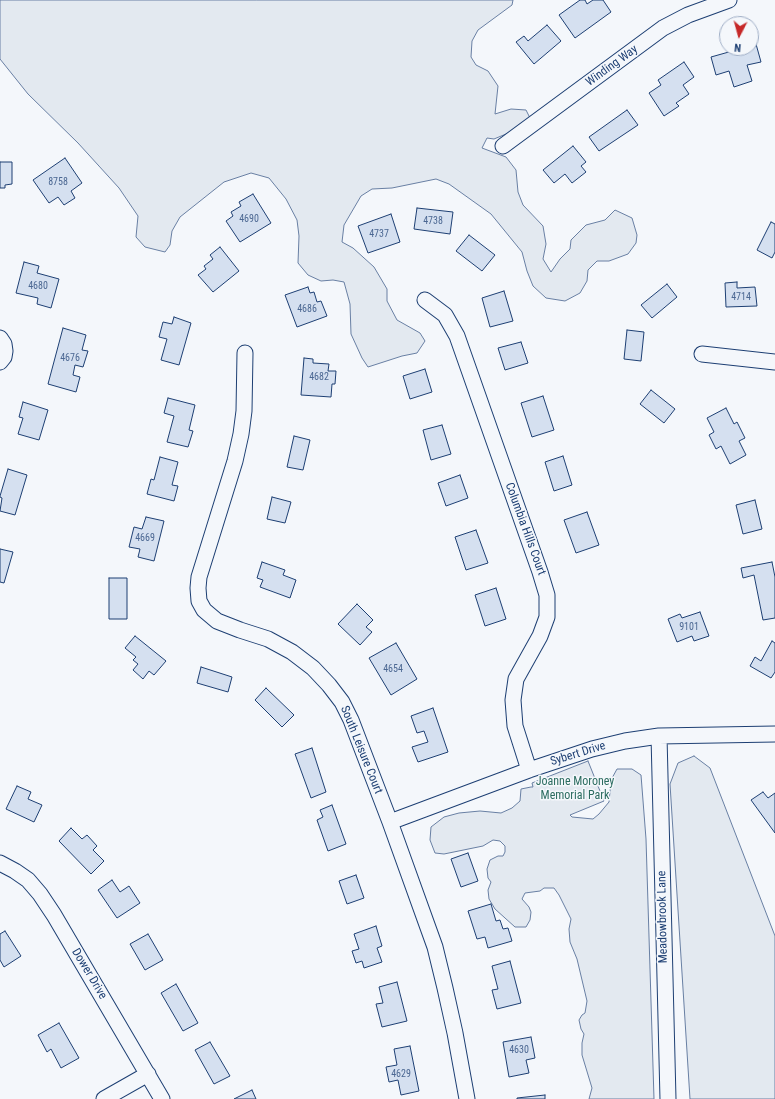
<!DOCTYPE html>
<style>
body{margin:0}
#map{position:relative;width:775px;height:1099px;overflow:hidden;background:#f4f7fb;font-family:"Roboto Condensed",sans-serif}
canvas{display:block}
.north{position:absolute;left:719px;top:16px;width:40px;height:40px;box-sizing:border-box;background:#f4f7fb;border:1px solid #9eadc5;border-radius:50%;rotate:186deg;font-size:11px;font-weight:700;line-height:16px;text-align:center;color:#1d3f73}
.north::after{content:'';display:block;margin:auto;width:14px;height:18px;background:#c62828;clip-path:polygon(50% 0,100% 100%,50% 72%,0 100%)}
</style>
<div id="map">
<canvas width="775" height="1099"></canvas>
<div class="north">N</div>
</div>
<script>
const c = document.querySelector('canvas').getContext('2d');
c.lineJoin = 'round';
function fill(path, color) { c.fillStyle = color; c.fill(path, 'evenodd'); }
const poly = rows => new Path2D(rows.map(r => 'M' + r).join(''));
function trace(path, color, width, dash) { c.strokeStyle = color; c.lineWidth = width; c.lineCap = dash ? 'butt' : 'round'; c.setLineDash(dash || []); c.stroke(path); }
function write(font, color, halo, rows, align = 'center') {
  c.font = font + ' "Roboto Condensed",sans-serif'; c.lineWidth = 3; c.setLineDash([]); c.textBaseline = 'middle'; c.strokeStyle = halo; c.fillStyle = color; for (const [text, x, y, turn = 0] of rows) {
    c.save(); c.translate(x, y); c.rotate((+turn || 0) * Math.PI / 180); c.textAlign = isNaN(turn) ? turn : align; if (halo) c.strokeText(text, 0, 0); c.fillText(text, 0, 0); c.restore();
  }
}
const green = poly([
 [0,0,513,0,512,5,478,30,472,41,471,57,476,65,488,71,498,86,495,114,511,109,526,110,530,118,518,129,494,139,487,138,482,148,506,157,516,170,518,192,523,205,543,226,546,244,543,259,551,272,560,259,570,249,571,240,586,225,605,220,615,210,632,218,637,235,636,243,628,254,609,261,597,261,588,270,587,281,580,293,565,301,546,298,533,286,527,271,522,252,491,214,449,184,436,179,392,188,372,189,361,196,344,225,342,242,353,248,374,267,387,289,387,301,397,320,420,333,425,341,417,353,402,356,368,367,362,358,351,334,350,304,344,282,333,280,321,281,308,275,298,263,299,236,297,220,286,199,269,178,251,173,224,182,180,217,172,231,170,245,165,252,145,247,136,237,138,216,119,188,78,143,28,94,0,59,0,0],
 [694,756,710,768,775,936,775,1099,690,1099,670,784,678,763,694,756],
 [588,761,604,801,570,815,572,817,593,819,599,814,609,802,611,780,617,769,632,769,641,775,646,839,654,1099,589,1099,592,1088,582,1055,582,1043,584,1034,581,1029,579,1020,582,1015,585,1013,587,1001,577,959,570,942,569,929,571,919,559,895,554,888,544,888,540,891,525,893,522,899,529,907,531,912,530,920,526,927,515,927,495,909,489,899,488,890,491,882,488,878,487,869,490,860,498,856,503,856,505,852,505,846,500,841,493,840,483,846,444,854,435,853,430,840,431,827,444,817,459,813,480,811,501,813,512,808,520,801,521,789,531,787,533,787,532,783,588,761]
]);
fill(green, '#e3e9f0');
trace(green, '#687fa3', 1);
const building = poly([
 [580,0,585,0,587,4,593,0,603,0,611,12,575,38,559,15,580,0],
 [547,25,561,41,534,64,516,42,524,36,528,41,547,25],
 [756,44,761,62,747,65,752,81,734,87,729,71,716,75,711,57,743,48,751,48,751,46,756,44],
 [684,62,694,77,683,85,689,94,676,103,679,106,664,116,649,93,661,85,658,80,684,62],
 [627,110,638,125,599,151,589,137,627,110],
 [573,146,586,162,581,166,586,172,572,183,565,174,554,183,543,170,573,146],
 [65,158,82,183,71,191,75,198,64,205,58,197,49,203,33,180,65,158],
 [0,162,12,162,12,184,5,185,5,188,0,188,0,162],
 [253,194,271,223,240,242,226,221,233,216,231,212,241,206,239,202,253,194],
 [417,208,453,212,450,234,414,229,417,208],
 [391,214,400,242,368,253,358,226,391,214],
 [771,222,775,224,775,252,772,258,757,250,771,222],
 [469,235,495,255,482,271,456,251,469,235],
 [220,247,239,271,213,292,198,275,206,269,204,266,213,259,210,255,220,247],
 [24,262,39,266,37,273,59,279,51,308,37,304,38,298,16,293,24,262],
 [737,282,737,288,755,287,757,306,726,307,725,283,737,282],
 [667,284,677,297,652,318,641,305,667,284],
 [308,287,310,293,314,292,317,302,321,301,327,316,297,327,285,295,308,287],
 [504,291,513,321,490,327,482,298,504,291],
 [174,317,191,323,179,365,161,360,167,339,159,337,163,322,172,324,174,317],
 [63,328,86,335,82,350,88,351,83,367,75,365,73,375,80,377,76,392,48,384,63,328],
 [627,330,644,332,641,361,624,359,627,330],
 [521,342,528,363,505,370,498,348,521,342],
 [304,358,313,359,313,363,329,364,328,371,336,371,335,384,332,384,331,397,301,395,304,358],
 [425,369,432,392,410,399,403,376,425,369],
 [651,390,675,409,664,423,640,404,651,390],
 [543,396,554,430,532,437,521,403,543,396],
 [168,398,195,405,189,430,193,431,188,447,167,442,174,416,164,413,168,398],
 [23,402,48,410,39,440,18,434,23,418,19,417,23,402],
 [726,408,734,424,737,422,745,438,739,441,746,455,730,464,721,446,716,449,709,435,714,432,707,418,726,408],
 [442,425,451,454,431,460,423,430,442,425],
 [294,436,310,440,303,470,287,467,294,436],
 [563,456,572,485,554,491,545,462,563,456],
 [160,457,178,462,172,485,178,486,174,501,147,494,151,479,154,480,160,457],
 [8,469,27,475,15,515,0,511,2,498,0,497,0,496,8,469],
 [460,475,468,498,446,506,438,483,460,475],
 [272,497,291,502,285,523,267,519,272,497],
 [755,500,762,529,743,534,736,505,755,500],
 [587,512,599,545,576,553,564,520,587,512],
 [146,517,164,521,154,561,138,557,140,549,129,547,134,527,142,529,146,517],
 [476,530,488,563,466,570,455,537,476,530],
 [0,549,13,552,4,583,0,582,0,549],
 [262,562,285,570,283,575,296,580,290,598,260,587,263,580,257,578,262,562],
 [772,562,775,577,775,618,763,620,754,575,743,578,741,568,772,562],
 [109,578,127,578,127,619,109,619,109,578],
 [496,588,506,619,485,626,475,595,496,588],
 [357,604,373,620,366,627,372,632,360,645,338,624,357,604],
 [700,612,709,636,694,641,692,636,677,642,668,619,680,614,682,618,700,612],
 [135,636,166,661,154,675,149,671,143,679,133,670,138,664,133,660,136,657,125,648,135,636],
 [772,641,775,643,775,672,771,678,750,666,755,657,761,661,772,641],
 [396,643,417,679,391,695,369,658,396,643],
 [201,667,232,677,228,692,197,683,201,667],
 [266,688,294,715,282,727,255,700,266,688],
 [433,708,448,752,418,762,412,747,428,742,424,731,417,733,411,716,433,708],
 [312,748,326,792,311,798,295,754,312,748],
 [17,786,31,792,28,799,42,805,34,822,6,809,17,786],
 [763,792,768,798,775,793,775,833,751,800,763,792],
 [332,805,346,844,328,851,317,820,323,817,320,810,332,805],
 [71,828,82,839,87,835,97,846,93,850,104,861,91,874,59,841,71,828],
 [468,853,478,881,461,887,451,859,468,853],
 [356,875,364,898,347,904,339,881,356,875],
 [112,880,120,892,129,886,140,903,117,918,98,890,112,880],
 [491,904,496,921,500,920,503,929,508,928,512,941,488,948,485,937,477,939,468,911,491,904],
 [376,926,382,946,377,948,382,962,364,968,362,961,356,963,352,951,359,949,354,934,376,926],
 [5,931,21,956,4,967,0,960,0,934,5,931],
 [148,934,163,960,145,970,130,944,148,934],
 [510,961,521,1003,497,1009,492,990,498,989,492,966,510,961],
 [397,982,407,1021,382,1027,376,1004,383,1003,379,987,397,982],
 [176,984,198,1023,183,1031,161,993,176,984],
 [59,1023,79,1058,61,1068,51,1049,47,1052,38,1035,59,1023],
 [531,1037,535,1058,526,1060,529,1073,509,1077,503,1042,531,1037],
 [210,1042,230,1076,214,1084,195,1050,210,1042],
 [410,1046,419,1091,401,1095,398,1080,389,1082,386,1067,397,1065,394,1049,410,1046],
 [252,1090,256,1099,234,1099,252,1090],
 [545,1095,545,1099,517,1099,517,1098,545,1095]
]);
fill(building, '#d5e0f0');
trace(building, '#1d3f73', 1);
const minor = poly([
 [503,146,663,28,688,15,729,0],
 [425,300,445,315,457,336,540,572,547,595,547,617,540,636,516,679,513,700,515,726,529,770],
 [0,338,4,344,5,351,4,357,0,362],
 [245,353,244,411,241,434,235,461,199,577,198,588,199,601,204,610,217,621,240,630,268,639,292,652,313,668,329,685,342,702,351,720,390,822,435,947,445,988,455,1033,467,1099],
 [702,354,775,362],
 [659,736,668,1099],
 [390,822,529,770,592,749,625,741,659,736,775,734],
 [0,863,15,871,28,880,40,894,54,915,162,1099],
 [104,1099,148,1074]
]);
trace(minor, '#1d3f73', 17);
trace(minor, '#f4f7fb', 15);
write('10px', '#4b6792', null, [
 ["8758",58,182],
 ["4690",249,219],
 ["4738",433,221],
 ["4737",379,234],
 ["4680",38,286],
 ["4714",741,297],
 ["4686",307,309],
 ["4676",70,358],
 ["4682",319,377],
 ["4669",145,538],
 ["9101",689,627],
 ["4654",393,669],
 ["4630",519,1050],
 ["4629",401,1074]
]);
write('12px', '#1d3f73', '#f4f7fb', [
 ["Winding Way",612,66,-36],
 ["Columbia Hills Court",525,529,70],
 ["South Leisure Court",361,750,68],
 ["Sybert Drive",578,754,-17],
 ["Meadowbrook Lane",663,917,-91],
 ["Dower Drive",89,974,59]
]);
write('12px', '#2c6c60', '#f4f7fb', [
 ["Joanne Moroney",575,782],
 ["Memorial Park",575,796]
]);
</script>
